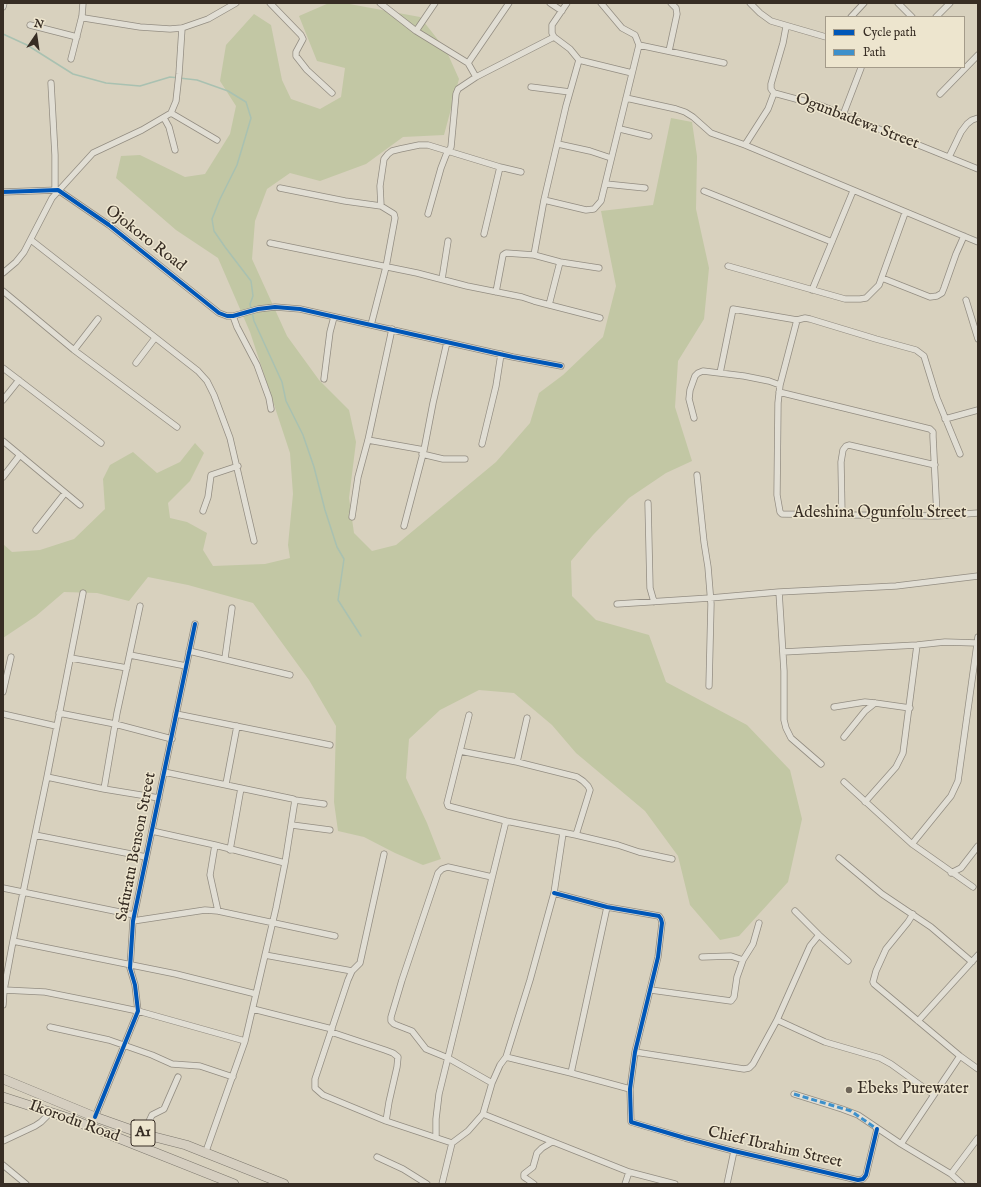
<!DOCTYPE html>
<style>
body{margin:0}
#map{position:relative;width:981px;height:1187px;overflow:hidden;background:#d8d1be;font-family:"IM FELL English",serif}
canvas{display:block}
.frame{position:absolute;inset:0;border:4px solid #372d24;pointer-events:none}
.legend{position:absolute;left:825px;top:16px;width:140px;height:52px;box-sizing:border-box;background:#ede5ce;border:1px solid #a49b8a;margin:0;padding:5px 7px;list-style:none;font-size:12px;color:#372d24}
.legend li{display:flex;align-items:center;gap:8px;height:20px}
.legend b{width:20px;border:1px solid #a49b8a}
.north{position:absolute;left:16px;top:16px;width:40px;height:40px;-webkit-text-stroke:3px #ede5ce;paint-order:stroke;rotate:13deg;font-size:11px;font-weight:700;line-height:16px;text-align:center;color:#372d24}
.north::after{content:'';display:block;margin:auto;width:14px;height:18px;background:#372d24;clip-path:polygon(50% 0,100% 100%,50% 72%,0 100%)}
</style>
<div id="map">
<canvas width="981" height="1187"></canvas>
<div class="frame"></div>
<ul class="legend">
<li><b style="height:5px;background:#0057b8"></b>Cycle path</li>
<li><b style="height:5px;background:#3d90cb"></b>Path</li>
</ul>
<div class="north">N</div>
</div>
<script>
const c = document.querySelector('canvas').getContext('2d');
c.lineJoin = 'round';
function fill(path, color) { c.fillStyle = color; c.fill(path, 'evenodd'); }
const poly = rows => new Path2D(rows.map(r => 'M' + r).join(''));
function trace(path, color, width, dash) { c.strokeStyle = color; c.lineWidth = width; c.lineCap = dash ? 'butt' : 'round'; c.setLineDash(dash || []); c.stroke(path); }
function write(font, color, halo, rows, align = 'center') {
  c.font = font + ' "IM FELL English",serif'; c.lineWidth = 3; c.setLineDash([]); c.textBaseline = 'middle'; c.strokeStyle = halo; c.fillStyle = color; for (const [text, x, y, turn = 0] of rows) {
    c.save(); c.translate(x, y); c.rotate((+turn || 0) * Math.PI / 180); c.textAlign = isNaN(turn) ? turn : align; if (halo) c.strokeText(text, 0, 0); c.fillText(text, 0, 0); c.restore();
  }
}
fill(poly([
 [329,3,344,3,420,17,446,50,459,79,444,135,403,137,366,164,320,181,290,173,267,189,255,221,252,259,287,336,319,380,349,410,356,442,349,498,354,533,372,551,396,545,496,462,530,423,539,393,563,375,603,337,616,286,601,211,653,205,671,118,692,122,697,156,696,209,709,268,704,319,678,361,675,407,692,461,666,473,629,498,593,535,571,561,572,596,596,620,649,635,666,682,747,725,790,770,802,819,788,882,739,936,720,940,690,905,678,856,645,811,576,753,552,725,514,693,479,690,440,710,409,739,406,778,427,823,441,859,423,865,395,853,364,837,338,831,334,802,336,726,309,680,253,603,188,585,148,577,129,601,97,593,64,592,36,616,3,638,3,544,12,552,40,550,74,539,105,509,103,479,110,465,133,452,157,473,180,462,195,443,204,453,190,481,168,503,170,518,187,522,207,533,203,550,213,566,265,564,290,558,288,545,293,494,290,453,250,332,218,258,176,230,116,178,121,156,140,155,185,177,205,174,230,134,236,106,220,81,226,45,254,14,271,25,282,80,291,99,320,109,341,97,345,68,317,61,299,16]
]), '#c2c7a4');
trace(poly([
 [3,34,27,45,73,74,106,83,140,86,170,77,197,80,228,91,246,102,251,118,246,135,237,165,220,199,212,219,214,231,225,247,251,281,253,296,250,304,251,309],
 [252,312,254,321,282,382,286,401,303,435,314,467,325,510,337,547,344,559,338,600,361,636]
]), '#a9c1b1', 1.5);
const minor = poly([
 [270,3,301,35,303,39,296,52,296,56,307,70,332,93],
 [380,3,416,31,468,63,476,77],
 [550,3,562,11],
 [601,3,622,28,635,35,639,45,724,63],
 [750,3,760,13,771,21,826,37],
 [898,3,912,17],
 [3,7,4,3],
 [82,16,84,18,140,27,170,29,182,28,208,19,236,3],
 [851,17,864,3],
 [936,17,950,3],
 [30,25,77,37],
 [786,27,783,43,771,84,771,89,774,93,822,106,978,169],
 [416,31,435,3],
 [669,51,677,14,676,8,671,3],
 [71,59,82,16,83,3],
 [579,60,632,73],
 [468,63,509,3],
 [51,83,55,155,55,189],
 [531,87,570,92],
 [940,94,978,55],
 [626,98,676,109,685,112,693,117,711,133,745,145,978,242],
 [171,113,217,140],
 [843,115,861,68],
 [164,118,169,127,175,150],
 [620,129,649,136],
 [558,144,590,151,611,158],
 [745,145,768,109,774,93],
 [949,157,961,132,967,124,972,120,978,118],
 [606,184,645,188],
 [280,188,345,201,381,206,394,214,395,218,386,267,371,325],
 [704,191,832,242],
 [3,192,58,190,109,225,219,313,227,316,233,316,258,309,275,307,300,309,513,357,561,366],
 [544,200,586,210,594,209,601,201,639,45],
 [381,206,380,186,384,159,388,154,392,151,400,149,419,145,428,145,500,167,521,172],
 [428,214,441,168,446,155,451,147,456,94,458,89,476,77,554,37],
 [484,234,500,167],
 [31,240,198,371,207,381,214,395,230,438,254,541],
 [270,243,417,273,467,286,522,297,534,301,600,318],
 [534,255,544,200,566,106,579,60,570,49,554,37,552,33,552,25,567,3],
 [728,266,845,299,860,299,866,298,879,285,905,213],
 [3,273,16,262,24,252,52,198,93,153,142,130,171,113,176,101,179,74,182,28],
 [882,278,930,297,937,296,942,293,944,288,956,254,964,236],
 [442,279,448,241],
 [812,290,853,191],
 [3,291,74,350,177,427],
 [496,292,503,255,506,253,534,255,560,262,599,268],
 [966,300,978,339],
 [549,305,560,262],
 [233,316,237,327,257,365,269,398,271,409],
 [797,320,780,385,778,403,777,495,780,512,782,514,937,516,978,513],
 [74,350,98,319],
 [136,363,155,338],
 [3,368,101,443],
 [720,373,733,309,797,320,805,318,810,319,876,339,916,350,924,356,937,398,960,454],
 [324,379,330,332,334,317],
 [779,392,930,429,933,432,933,437,937,516],
 [3,400,19,380],
 [694,418,689,399,690,390,695,376,698,373,703,371,744,376,769,381,780,385],
 [945,419,978,410],
 [368,440,424,450,433,403,447,342],
 [3,441,80,505],
 [482,444,496,386,501,354],
 [422,454,443,459,465,459],
 [697,475,704,542,708,567,711,604,709,686],
 [3,477,20,455],
 [648,503,650,588,654,602],
 [203,511,208,497,211,475,238,466],
 [842,515,841,462,843,450,846,446,849,445,935,465],
 [352,517,358,477,368,440,392,329],
 [404,526,424,450],
 [36,530,65,493],
 [779,592,784,671,784,720,786,728,791,738,821,764],
 [617,604,710,598,779,592,896,586,978,576],
 [189,651,290,675],
 [783,652,917,645,945,642,977,643],
 [130,655,186,666],
 [71,658,127,668],
 [225,658,232,608],
 [3,692,11,657],
 [834,707,865,702,875,703,910,708],
 [59,713,115,724,172,739],
 [3,714,56,726],
 [176,714,330,745],
 [469,715,447,803,448,806,506,821,576,835,618,845,639,852,672,859],
 [844,737,865,711,875,703],
 [460,751,517,762,577,777,583,781,588,786,590,790,576,835],
 [517,762,527,718],
 [164,772,293,799,295,800,324,804],
 [47,777,104,789,159,798],
 [844,782,912,844,973,887],
 [226,784,237,726],
 [104,789,117,713,140,606],
 [865,802,896,767,903,753,917,645],
 [292,825,330,830],
 [152,831,215,845,285,863],
 [35,835,146,857],
 [912,844,951,796,958,781,978,637],
 [215,845,210,875,218,911],
 [230,850,241,788],
 [384,854,360,963,352,971,348,980,315,1079,315,1088,323,1095,386,1121,452,1143],
 [839,858,882,894,931,927,972,962],
 [951,873,961,868,978,846],
 [3,888,134,915],
 [554,893,607,907,659,916,661,919,662,923,658,957,635,1052,630,1089,631,1122,685,1138,734,1151,858,1180,863,1179,866,1175,877,1129],
 [795,911,819,935,848,961],
 [913,914,908,922,886,949,876,971,873,982,874,984,960,1056,978,1069],
 [133,921,205,910,218,911,335,936],
 [13,941,176,974,256,994],
 [265,955,352,971],
 [702,957,731,956,743,960],
 [4,990,45,992,95,1002,138,1011,245,1041],
 [651,990,731,1001,734,997,737,977,743,960,753,944,759,923],
 [3,1005,4,990,13,941,47,777,83,593],
 [253,1009,332,1029],
 [777,1020,825,1042,880,1058,891,1064,934,1095],
 [918,1021,978,955],
 [50,1027,109,1040,152,1055,172,1064,200,1066,233,1077],
 [331,1032,385,1050,393,1053,398,1057,397,1067,389,1102,386,1121],
 [635,1052,744,1069,749,1068,753,1064,777,1020,810,946,819,935],
 [506,1057,571,1073,630,1089],
 [571,1073,607,907],
 [492,1083,448,1058,426,1049,412,1031,394,1024,391,1021,391,1017,402,980,438,873,442,869,448,867,492,877],
 [794,1094,842,1109,858,1115,901,1144,951,1174,962,1184],
 [483,1114,629,1172,675,1184],
 [95,1117,138,1011,135,985,130,968,133,921,195,624],
 [143,1134,152,1115,164,1109,178,1077],
 [436,1137,436,1119,439,1094,506,821],
 [3,1141,35,1126,41,1122,51,1112],
 [901,1144,960,1056],
 [205,1154,245,1041,276,908,285,863,295,800],
 [377,1157,403,1169,427,1184],
 [3,1165,26,1184],
 [951,1174,978,1138],
 [442,1184,452,1143,468,1131,483,1114,492,1083,500,1065,506,1057,530,980,554,893,563,833],
 [534,1184,527,1179,524,1177,524,1174,533,1167,537,1153,542,1148,552,1142],
 [625,1184,629,1172],
 [727,1184,734,1151]
]);
const trunk = poly([
 [3,1079,95,1117,143,1134,186,1145,284,1184],
 [3,1097,68,1118,234,1184]
]);
trace(minor, '#938d82', 7);
trace(trunk, '#7c776d', 10);
trace(minor, '#e1ded4', 5.5);
trace(trunk, '#d5cec0', 9);
trace(poly([
 [794,1094,851,1111,877,1129]
]), '#3d90cb', 3, [6, 3]);
trace(poly([
 [3,192,58,190,109,225,219,313,227,316,233,316,258,309,275,307,300,309,513,357,561,366],
 [554,893,607,907,659,916,661,919,662,923,658,957,635,1052,630,1089,631,1122,685,1138,734,1151,858,1180,863,1179,866,1175,877,1129],
 [95,1117,138,1011,135,985,130,968,133,921,195,624]
]), '#0057b8', 4);
for (const [x, y, r, color] of [
 [849,1090,4,"#6f665a"]
]) { const dot = new Path2D(); dot.arc(x, y, r, 0, 2 * Math.PI); c.fillStyle = color; c.fill(dot); trace(dot, '#ede5ce', 1.5); }
for (const [x, y, w] of [
 [143,1133,24]
]) { const box = new Path2D(); box.roundRect(x - w / 2, y - 13, w, 26, 3); c.fillStyle = '#ede5ce'; c.fill(box); trace(box, '#372d24', 1); }
write('bold 15px', '#372d24', null, [
 ["A1",143,1133]
]);
write('16px', '#372d24', '#ede5ce', [
 ["Ogunbadewa Street",857,122,21],
 ["Ojokoro Road",145,239,38],
 ["Adeshina Ogunfolu Street",880,514],
 ["Safuratu Benson Street",137,847,-79],
 ["Ikorodu Road",74,1122,20],
 ["Chief Ibrahim Street",775,1148,13]
]);
write('16px', '#372d24', '#ede5ce', [
 ["Ebeks Purewater",857,1090]
], 'left');
</script>
